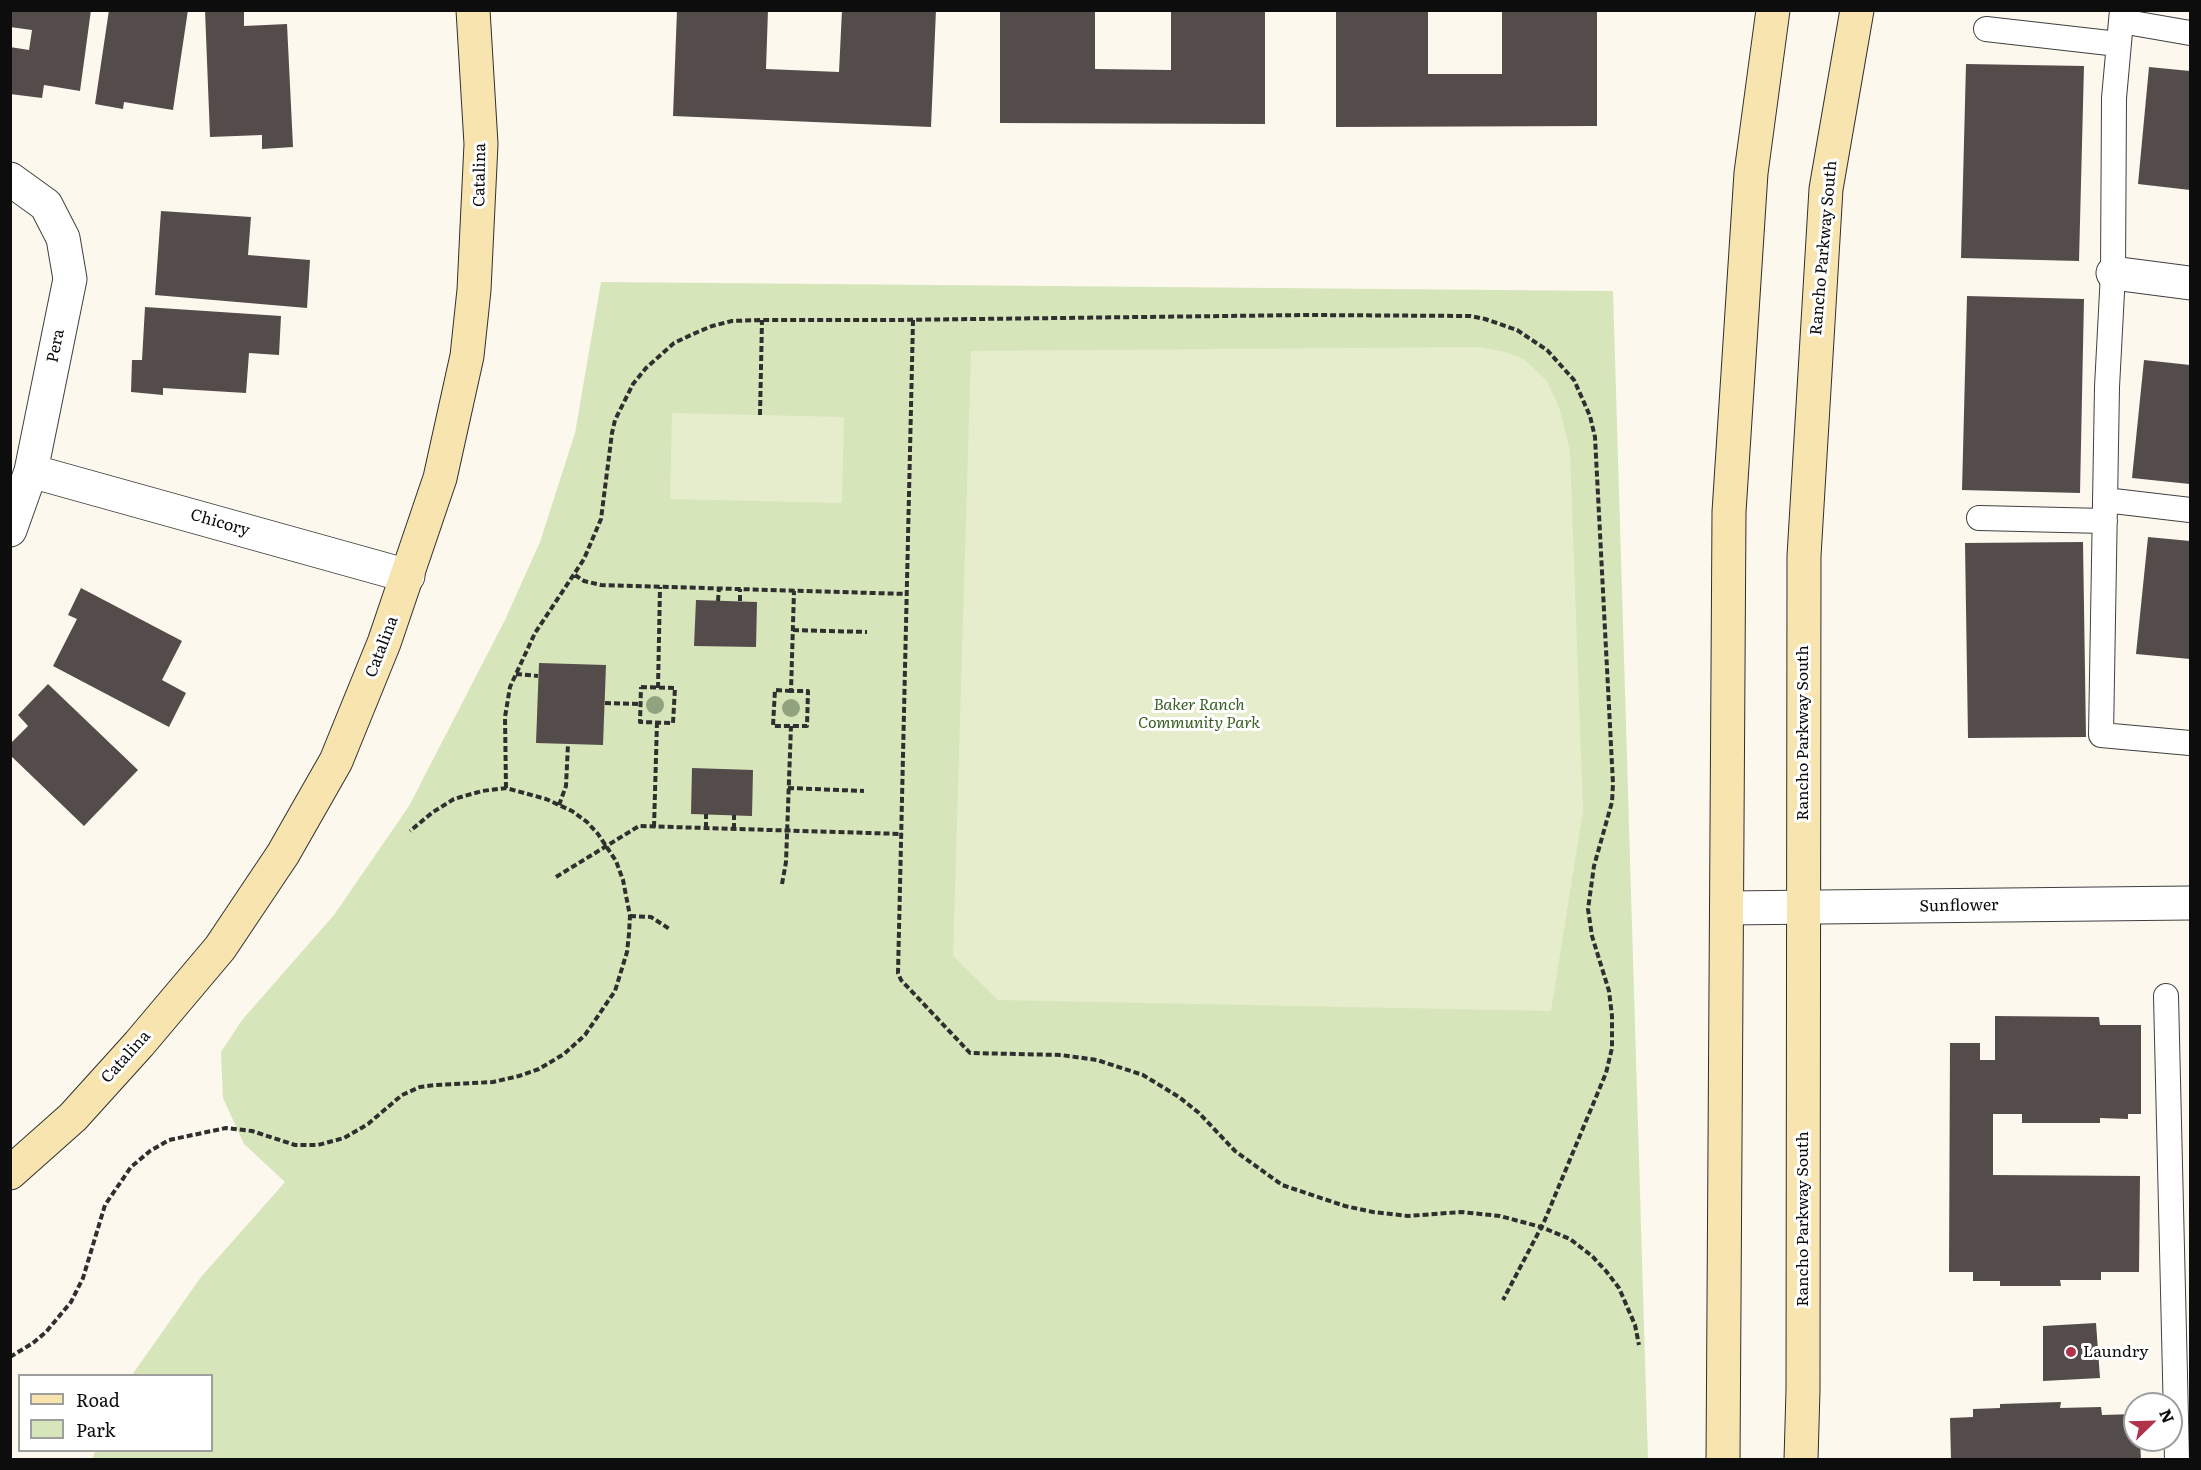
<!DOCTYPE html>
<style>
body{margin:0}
#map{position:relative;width:2201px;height:1470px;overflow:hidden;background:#fdf8ee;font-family:Literata,serif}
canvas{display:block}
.frame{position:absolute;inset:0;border:12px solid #0d0d0d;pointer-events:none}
.legend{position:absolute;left:18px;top:1374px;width:195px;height:78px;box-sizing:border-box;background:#fff;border:2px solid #9e9e9e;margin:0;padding:8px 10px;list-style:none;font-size:18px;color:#0d0d0d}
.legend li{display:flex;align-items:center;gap:12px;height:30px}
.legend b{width:30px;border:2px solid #9e9e9e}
.north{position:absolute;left:2123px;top:1392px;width:60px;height:60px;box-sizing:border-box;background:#fff;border:2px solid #9e9e9e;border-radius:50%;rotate:67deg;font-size:16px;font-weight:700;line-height:24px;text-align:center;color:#0d0d0d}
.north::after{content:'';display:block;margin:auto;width:21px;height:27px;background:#b0324b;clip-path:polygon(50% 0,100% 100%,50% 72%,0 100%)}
</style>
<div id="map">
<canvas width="2201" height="1470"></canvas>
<div class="frame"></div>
<ul class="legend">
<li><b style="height:8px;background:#f8e4af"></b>Road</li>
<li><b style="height:16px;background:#d7e5bb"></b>Park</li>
</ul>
<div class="north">N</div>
</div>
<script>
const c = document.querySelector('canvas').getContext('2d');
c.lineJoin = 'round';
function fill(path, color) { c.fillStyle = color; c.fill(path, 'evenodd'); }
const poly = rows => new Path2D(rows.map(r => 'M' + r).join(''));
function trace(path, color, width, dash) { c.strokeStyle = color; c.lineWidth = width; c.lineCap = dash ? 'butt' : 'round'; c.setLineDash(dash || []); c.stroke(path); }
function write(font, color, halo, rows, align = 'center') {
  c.font = font + ' Literata,serif'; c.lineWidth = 6; c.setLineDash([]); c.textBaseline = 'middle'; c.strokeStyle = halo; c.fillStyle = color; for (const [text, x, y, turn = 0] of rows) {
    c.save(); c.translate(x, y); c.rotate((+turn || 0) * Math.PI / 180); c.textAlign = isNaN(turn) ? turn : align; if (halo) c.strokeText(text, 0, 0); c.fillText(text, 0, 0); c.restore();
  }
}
fill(poly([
 [601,282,1613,291,1648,1459,92,1460,95,1451,212,1450,212,1376,132,1375,201,1277,285,1182,244,1144,223,1098,221,1052,242,1020,334,915,409,806,505,620,540,542,575,433]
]), '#d7e5bb');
fill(poly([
 [1480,347,1506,352,1525,360,1546,380,1559,407,1570,451,1583,811,1551,1011,998,1000,953,956,971,351],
 [672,413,844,417,842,503,670,499]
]), '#e6edcc');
fill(poly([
 [10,10,91,10,80,91,44,85,42,98,10,94,10,47,29,50,32,30,10,27],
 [109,10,188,10,173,110,124,102,123,109,95,104],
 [205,10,244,10,244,26,287,24,293,147,262,149,262,135,210,137],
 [677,10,768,10,766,69,839,72,842,10,936,10,931,127,673,116],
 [1000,10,1095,10,1095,69,1171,70,1171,10,1265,10,1265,124,1000,123],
 [1336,10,1428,10,1428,74,1502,74,1502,10,1597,10,1597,126,1336,127],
 [1966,64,2084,66,2079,261,1961,258],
 [2149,67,2190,71,2190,190,2138,184],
 [161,211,251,217,248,255,310,260,307,308,155,295],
 [1967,296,2084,299,2080,493,1962,490],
 [145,307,281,316,279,355,249,353,246,393,163,388,163,395,131,392,132,360,142,360],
 [2144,360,2190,365,2190,484,2132,478],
 [2148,537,2190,541,2190,659,2136,654],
 [2083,542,2086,737,1968,738,1965,543],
 [81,588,182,641,162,680,186,693,169,727,53,666,77,619,68,615],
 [696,600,757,602,756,647,694,646],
 [539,663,606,665,603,745,536,743],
 [48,684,138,770,84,826,10,755,10,744,28,726,18,715],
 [692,768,753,770,752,816,691,814],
 [1995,1016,2099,1017,2100,1025,2141,1025,2141,1114,2128,1114,2128,1119,2100,1118,2100,1123,2022,1123,2022,1114,1993,1114,1993,1175,2140,1176,2139,1272,2101,1272,2101,1280,2060,1280,2061,1286,2000,1286,2000,1281,1973,1281,1973,1272,1949,1272,1950,1043,1980,1043,1980,1060,1995,1060],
 [2096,1323,2100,1378,2043,1381,2043,1326],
 [2061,1402,2060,1408,2101,1407,2102,1415,2135,1414,2135,1440,2140,1440,2141,1460,1951,1460,1950,1418,1973,1417,1973,1409,2000,1408,2000,1404]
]), '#544c4a');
const lane = poly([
 [2122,10,2114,98,2113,273,2107,387,2101,735,2190,743],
 [2121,21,2190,33],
 [1986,29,2118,44],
 [2105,500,2190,510],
 [1979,518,2105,521],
 [2166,996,2177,1460]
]);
const street = poly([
 [10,179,46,205,63,238,70,279,31,471,10,530],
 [2113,273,2190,283],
 [31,471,408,576],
 [1727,908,2190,903]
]);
const secondary = poly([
 [10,1173,73,1117,139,1044,220,948,283,854,336,761,384,643,440,478,467,356,474,290,481,144,473,10],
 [1723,1460,1729,512,1751,173,1773,10],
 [1801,1460,1803,1390,1804,556,1826,189,1857,10]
]);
trace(lane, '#404040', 26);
trace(street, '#404040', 35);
trace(secondary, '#2f2f2f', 35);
trace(poly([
 [913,320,898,973,901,980,970,1053,1061,1055,1097,1060,1143,1075,1179,1097,1199,1113,1235,1151,1282,1185,1345,1206,1373,1212,1408,1216,1461,1212,1500,1216,1541,1227,1570,1239,1592,1256,1606,1271,1619,1288,1635,1325,1639,1345],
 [760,415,762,320],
 [575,575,584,581,601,585,907,594],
 [718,601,719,588],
 [740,601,740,589],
 [793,630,867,632],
 [516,674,538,676],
 [641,687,675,688,673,723,640,722,641,687],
 [658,688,660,587],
 [791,691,775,690,773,726,807,726,808,691,791,691,794,591],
 [605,703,640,704],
 [506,788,505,717,510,687,535,633,584,559,601,519,612,433,615,420,633,384,646,368,674,343,693,334,712,326,732,321,762,320,894,320,1307,315,1470,316,1485,319,1517,330,1547,350,1574,380,1590,416,1595,437,1613,784,1612,802,1594,866,1588,909,1592,936,1609,991,1612,1016,1612,1048,1606,1073,1544,1222,1503,1300],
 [788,788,864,791],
 [559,805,566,786,568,744],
 [654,827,657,722],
 [706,828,706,814],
 [734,829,734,815],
 [556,877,639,826,902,834],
 [782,884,786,862,791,726],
 [630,916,651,917,671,930],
 [10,1357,33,1343,46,1332,71,1302,83,1278,105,1205,131,1167,150,1151,169,1140,226,1128,252,1131,295,1145,318,1145,344,1138,368,1124,402,1095,420,1087,436,1085,493,1082,519,1076,539,1069,564,1054,585,1035,615,991,627,952,629,934,630,916,623,880,616,861,598,834,587,822,572,811,546,799,506,788,482,791,454,799,433,812,410,831]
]), '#2f2f2f', 4, [6, 3]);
trace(lane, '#fff', 24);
trace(street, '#fff', 33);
trace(secondary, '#f8e4af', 33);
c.fillStyle = '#91a37e';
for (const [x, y] of [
 [655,705],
 [791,708]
]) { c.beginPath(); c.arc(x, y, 9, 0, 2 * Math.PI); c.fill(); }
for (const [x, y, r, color] of [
 [2071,1352,6,"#b0324b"]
]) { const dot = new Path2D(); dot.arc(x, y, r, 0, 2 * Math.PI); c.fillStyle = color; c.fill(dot); trace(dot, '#fff', 2); }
write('16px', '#0d0d0d', '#fff', [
 ["Catalina",480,175,-89],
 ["Rancho Parkway South",1824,248,-85],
 ["Pera",56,346,-79],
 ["Chicory",220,523,16],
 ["Catalina",382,647,-69],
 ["Rancho Parkway South",1803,733,-90],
 ["Sunflower",1959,906,-1],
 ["Catalina",126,1057,-48],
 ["Rancho Parkway South",1803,1219,-90]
]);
write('italic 16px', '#395e23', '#fff', [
 ["Baker Ranch",1199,705],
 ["Community Park",1199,723]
]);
write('16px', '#0d0d0d', '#fff', [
 ["Laundry",2083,1352]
], 'left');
</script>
